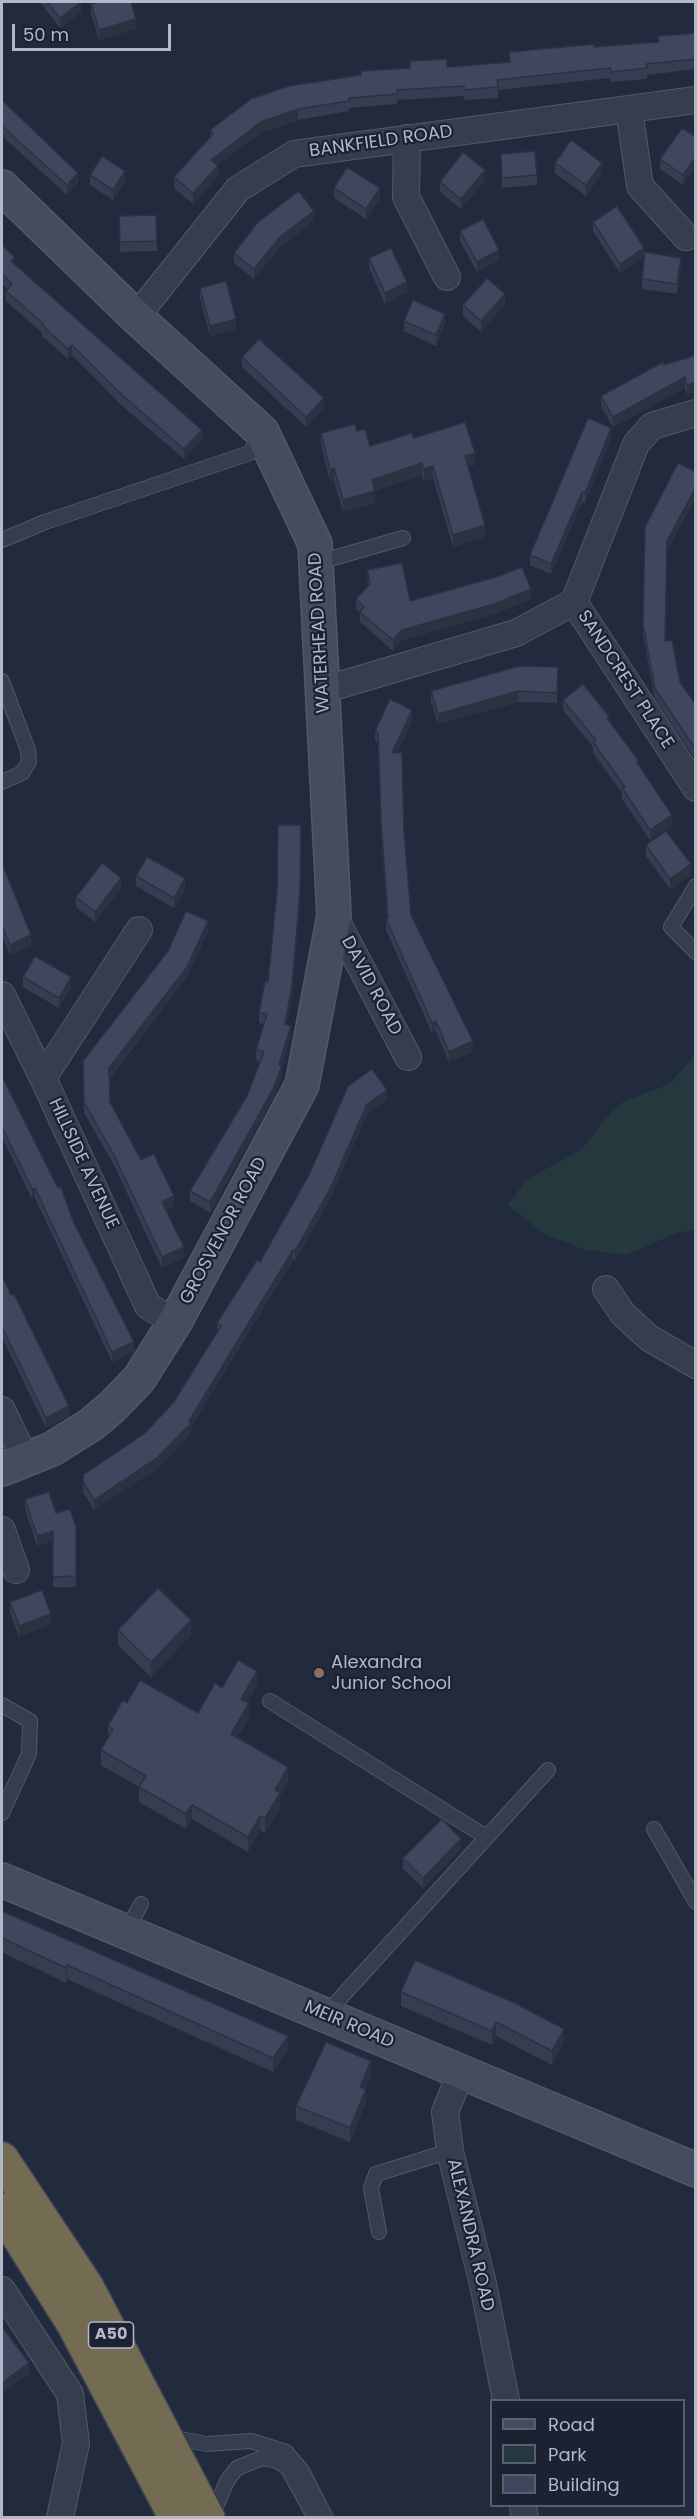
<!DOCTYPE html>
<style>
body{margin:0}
#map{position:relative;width:697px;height:2519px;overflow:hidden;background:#222b3d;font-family:Poppins,sans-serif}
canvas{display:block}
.frame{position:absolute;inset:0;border:3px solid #b2b8c9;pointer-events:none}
.legend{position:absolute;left:490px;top:2399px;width:195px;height:108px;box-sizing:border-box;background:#1c2232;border:2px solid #585e6e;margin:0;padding:8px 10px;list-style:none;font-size:18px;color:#b2b8c9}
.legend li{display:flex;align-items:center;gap:12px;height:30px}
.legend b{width:30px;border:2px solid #585e6e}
.scale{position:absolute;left:12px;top:24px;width:159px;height:27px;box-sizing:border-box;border:3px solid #b2b8c9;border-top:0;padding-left:8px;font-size:18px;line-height:21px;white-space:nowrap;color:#b2b8c9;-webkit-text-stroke:4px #1c2232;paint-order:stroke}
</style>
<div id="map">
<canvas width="697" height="2519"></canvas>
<div class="frame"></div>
<ul class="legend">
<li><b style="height:8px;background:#444c60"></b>Road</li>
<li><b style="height:16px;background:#24383e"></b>Park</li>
<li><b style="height:16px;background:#3e475e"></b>Building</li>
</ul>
<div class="scale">50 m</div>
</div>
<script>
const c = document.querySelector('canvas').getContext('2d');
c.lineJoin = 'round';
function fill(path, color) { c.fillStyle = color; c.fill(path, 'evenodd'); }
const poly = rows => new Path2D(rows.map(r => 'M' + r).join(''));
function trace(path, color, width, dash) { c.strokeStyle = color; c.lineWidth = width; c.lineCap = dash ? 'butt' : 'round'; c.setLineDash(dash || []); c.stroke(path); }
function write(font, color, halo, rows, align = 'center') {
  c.font = font + ' Poppins,sans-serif'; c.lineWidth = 4.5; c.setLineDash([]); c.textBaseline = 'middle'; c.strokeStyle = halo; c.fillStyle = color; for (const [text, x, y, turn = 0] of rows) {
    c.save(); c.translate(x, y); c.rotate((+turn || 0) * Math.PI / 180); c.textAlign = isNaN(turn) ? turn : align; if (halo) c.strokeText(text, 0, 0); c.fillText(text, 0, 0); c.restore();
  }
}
fill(poly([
 [695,1055,695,1230,677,1233,626,1255,586,1250,546,1235,508,1205,526,1180,582,1149,612,1111,623,1102,669,1084]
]), '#24383e');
const lane = poly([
 [2,540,45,522,250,453,261,433],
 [316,563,403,538],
 [2,681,28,750,29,762,22,773,2,782],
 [696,886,671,927,696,952],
 [270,1701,486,1837],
 [2,1705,30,1721,29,1754,2,1813],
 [654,1829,696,1902],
 [126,1932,141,1904],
 [325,2015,548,1770],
 [379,2232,371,2188,376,2174,450,2151],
 [169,2437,207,2444,251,2441,286,2452,302,2471,326,2518],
 [211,2518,227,2481,237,2468,262,2458,275,2460,287,2467,315,2518]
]);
const street = poly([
 [629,109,640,186,686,237],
 [407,138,406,197,447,277],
 [136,317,238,189,294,154,696,100],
 [574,602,696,788],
 [323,690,516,633,574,602,636,444,652,426,696,413],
 [334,916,408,1057],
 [2,995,43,1078,148,1306,175,1322],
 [43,1078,139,930],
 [606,1289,623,1314,649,1338,696,1365],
 [2,1410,26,1461],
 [2,1530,16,1570],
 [461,2072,445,2112,450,2151,483,2284,506,2400],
 [2,2290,70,2394,76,2443,60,2518],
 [523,2506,525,2518]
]);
const secondary = poly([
 [2,187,136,317,262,432,315,544,334,916,302,1085,175,1322,139,1379,113,1406,92,1424,52,1449,2,1469],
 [2,1880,696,2170]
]);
const highway = poly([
 [2,2159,87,2287,208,2518],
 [2,2210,74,2325,176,2518]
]);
trace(lane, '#525868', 16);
trace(street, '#525868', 28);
trace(secondary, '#525868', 36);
trace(highway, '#3f4555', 36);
trace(lane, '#363d4d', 14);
trace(street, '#363d4d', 26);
trace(secondary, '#444c60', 33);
trace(highway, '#746b53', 33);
fill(poly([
 [40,2,80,2,81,12,60,28],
 [91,4,136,29,99,40,91,14],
 [696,33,696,69,647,75,647,79,611,82,610,78,498,90,498,98,464,100,464,96,397,100,397,104,349,108,349,111,298,120,261,133,217,165,218,176,193,204,174,188,174,177,210,137,210,130,447,67,509,62,509,52,658,42,658,36],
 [2,100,78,182,67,195,2,136],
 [696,137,696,167,683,185,660,169,660,159],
 [501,154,537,175,537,185,502,188],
 [555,163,602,173,586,196,555,173],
 [90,175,125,181,113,200,90,185],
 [485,180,461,209,440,192,440,182],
 [334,188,380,198,366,219,334,198],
 [156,215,157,251,120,252,119,216],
 [314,221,280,247,254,279,234,263,234,253],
 [593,222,644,257,620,273,593,231],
 [460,231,499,260,477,272,460,241],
 [2,245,15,264,202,440,184,459,120,404,72,355,68,359,42,336,42,333,6,301,6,291,8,289,2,284],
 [369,258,407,292,385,304,369,268],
 [681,268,677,294,642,289,642,279],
 [200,288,236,329,210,336,200,298],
 [505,304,481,332,463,316,463,305],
 [404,321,445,324,436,346,404,331],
 [696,355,687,395,685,388,613,427,601,406,601,396,664,365],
 [242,357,324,408,306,427,242,367],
 [357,431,370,446,414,438,475,465,469,467,485,537,453,547,433,478,424,481,422,475,375,491,375,503,343,512,334,480,330,481,321,445,321,433],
 [611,438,585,503,582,502,551,574,530,565,530,555],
 [696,472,696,497,667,552,665,641,680,682,696,705,696,760,655,699,643,634,645,527],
 [367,570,410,601,531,599,494,614,402,640,393,651,360,622,360,613,356,609,356,599,368,586],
 [558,667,557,703,518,702,438,724,431,701,431,691],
 [563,700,609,720,639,765,672,825,650,840,622,799,622,793,593,753,593,747,563,710],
 [412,721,397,753,411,915,473,1052,449,1062,436,1031,432,1033,386,930,386,919,387,918,381,832,378,743,375,741,375,731],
 [646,845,691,875,670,889,646,856],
 [2,863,31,946,10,955,2,936],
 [136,876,185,889,174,908,136,886],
 [121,888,95,922,76,907,76,897],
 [300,902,292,996,287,1024,291,1036,282,1065,282,1076,273,1099,210,1213,190,1201,190,1191,247,1096,260,1062,256,1060,256,1050,264,1024,259,1023,259,1013,268,982],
 [208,931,187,977,110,1078,110,1102,141,1160,174,1206,166,1210,184,1257,162,1268,114,1165,84,1113,83,1061],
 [23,977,71,987,59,1008,23,987],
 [2,1076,73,1221,134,1352,112,1362,35,1198,32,1199,2,1137],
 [348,1086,387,1100,367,1114,330,1199,295,1261,293,1260,191,1427,191,1433,158,1468,94,1510,83,1492,83,1475,145,1433,173,1403,217,1332,217,1323,260,1262,309,1175],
 [2,1275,69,1416,46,1428,2,1337],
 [25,1499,56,1513,76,1527,76,1587,53,1587,53,1541,37,1546,25,1509],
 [10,1602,51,1624,19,1637,10,1612],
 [118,1630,191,1635,151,1677,118,1645],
 [257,1685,247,1703,249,1718,237,1738,288,1782,280,1796,280,1808,265,1833,260,1830,248,1852,192,1819,186,1829,139,1802,139,1787,101,1765,101,1750,108,1737,108,1726,127,1703,198,1713,222,1688],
 [461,1849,423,1888,403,1869,403,1858],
 [2,1911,288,2050,273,2072,67,1979,66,1983,2,1952],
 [401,1992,564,2042,552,2065,496,2036,492,2045,401,2006],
 [371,2075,365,2089,366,2103,350,2142,296,2120,296,2106]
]), '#353d51');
fill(poly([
 [81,2,81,12,60,28,60,18],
 [136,19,136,29,99,40,99,30],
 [298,109,298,120,261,133,211,170,211,160,261,122],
 [696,157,696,167,683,185,683,175],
 [602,163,602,173,586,196,586,185],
 [218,166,218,176,193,204,193,193],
 [485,170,485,180,461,209,461,199],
 [125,171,125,181,113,200,113,190],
 [78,173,78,182,67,195,67,185],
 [380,188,380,198,366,219,366,209],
 [314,211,314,221,280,247,254,279,254,269,280,237],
 [644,248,644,257,620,273,620,264],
 [499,250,499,260,477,272,477,262],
 [681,258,681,268,677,294,677,284],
 [407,282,407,292,385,304,385,293],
 [505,294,505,304,481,332,481,321],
 [445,314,445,324,436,346,436,335],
 [236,319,236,329,210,336,210,326],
 [72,345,72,355,68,359,68,349],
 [685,377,685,388,613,427,613,417],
 [696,382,696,392,687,395,687,385],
 [324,398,324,408,306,427,306,417],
 [611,428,611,438,585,503,585,493],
 [202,430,202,440,184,459,184,449],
 [475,453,475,465,465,468,465,456],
 [422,463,422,475,375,491,375,503,343,512,343,500,372,480],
 [433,466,433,478,424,481,424,469],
 [334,468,334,480,330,481,330,469],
 [696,487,696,497,667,552,667,541],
 [582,492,582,502,551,574,551,564],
 [485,525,485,537,453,547,453,535],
 [531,589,531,599,494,614,402,640,393,651,393,640,402,630],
 [518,691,518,702,438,724,438,714],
 [412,710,412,721,392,763,392,753],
 [672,815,672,825,650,840,650,830],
 [301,825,300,902,292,996,285,1034,285,1024],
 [691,864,691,875,670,889,670,879],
 [121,878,121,888,95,922,95,912],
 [185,878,185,889,174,908,174,898],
 [208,921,208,931,187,977,109,1078,109,1068],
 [31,935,31,946,10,955,10,945],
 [71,977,71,987,59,1008,59,998],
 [436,1021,436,1031,432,1033,432,1023],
 [291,1026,291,1036,282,1067,282,1065,282,1076,273,1099,210,1213,210,1202,279,1064],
 [473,1041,473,1052,449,1062,449,1052],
 [387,1090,387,1100,367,1114,330,1199,295,1261,295,1251,367,1104],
 [35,1188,35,1198,32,1199,32,1189],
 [174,1196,174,1206,162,1212,162,1202],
 [184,1247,184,1257,162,1268,162,1257],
 [293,1250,293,1260,191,1427,191,1433,158,1468,94,1510,94,1500,189,1421],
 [134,1342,134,1352,112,1362,112,1352],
 [69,1406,69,1416,46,1428,46,1418],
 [53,1531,53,1541,37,1546,37,1536],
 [51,1614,51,1624,19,1637,19,1626],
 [191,1620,191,1635,151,1677,151,1662],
 [257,1671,257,1685,241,1714,241,1699],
 [249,1703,249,1718,231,1749,231,1734],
 [288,1767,288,1782,280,1796,280,1808,265,1833,265,1818,275,1790],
 [192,1805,192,1819,186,1829,186,1814],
 [260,1816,260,1830,248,1852,248,1837],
 [461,1839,461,1849,423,1888,423,1878],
 [67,1965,67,1979,66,1983,66,1968],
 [496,2022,496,2036,492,2045,492,2031],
 [564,2029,564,2042,552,2065,552,2051],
 [288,2036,288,2050,273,2072,273,2058],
 [371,2061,371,2075,360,2100,360,2087],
 [366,2089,366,2103,350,2142,350,2128],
 [29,2363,29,2374,2,2393,2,2383]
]), '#2b3242');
const building = poly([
 [47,2,81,2,60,18,47,2],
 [99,2,131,2,136,19,99,30,91,4,99,2],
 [696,33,696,59,646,64,647,68,611,72,610,68,497,80,498,87,464,90,464,86,397,90,397,94,349,98,349,101,298,109,261,122,211,160,218,166,193,193,174,177,213,134,210,130,251,99,289,86,361,75,361,71,410,68,410,61,447,59,447,67,510,62,509,52,594,44,594,47,659,42,658,36,696,33],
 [2,100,78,173,67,185,2,126,2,100],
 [682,128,696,137,696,157,683,175,660,159,682,128],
 [571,140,602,163,586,185,555,163,571,140],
 [535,151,537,175,502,178,501,154,535,151],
 [463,152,485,170,461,199,440,182,463,152],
 [102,156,125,171,113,190,90,175,102,156],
 [347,167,380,188,366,209,334,188,347,167],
 [299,191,314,211,280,237,254,269,234,253,258,222,299,191],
 [617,206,644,248,620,264,593,222,617,206],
 [156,215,157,241,120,242,119,216,156,215],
 [483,219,499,250,477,262,460,231,483,219],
 [2,245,15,257,11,261,202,430,184,449,120,393,72,345,68,349,42,325,44,324,6,291,12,284,2,273,2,245],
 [391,248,407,282,385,293,369,258,391,248],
 [645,252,681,258,677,284,642,279,645,252],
 [487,278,505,294,481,321,463,305,487,278],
 [226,281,236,319,210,326,200,288,226,281],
 [413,300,445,314,436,335,404,321,413,300],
 [259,339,324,398,306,417,242,357,259,339],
 [696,355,696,382,687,385,685,377,613,417,601,396,663,362,664,365,696,355],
 [588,418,611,428,585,493,582,492,551,564,530,555,588,418],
 [465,422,475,453,465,456,485,525,453,535,433,466,424,469,422,463,372,480,375,491,343,500,334,468,330,469,321,433,355,424,357,431,365,429,370,446,412,433,414,438,465,422],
 [678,463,696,472,696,487,667,541,665,641,672,640,680,682,696,705,696,750,655,689,643,624,645,527,678,463],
 [402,563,410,601,496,577,522,567,531,589,494,604,402,630,393,640,360,612,364,607,356,599,370,584,367,570,402,563],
 [519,666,558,667,557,693,518,691,438,714,431,691,519,666],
 [583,684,609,716,607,718,639,761,637,762,672,815,650,830,622,788,625,787,593,742,596,740,563,700,583,684],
 [390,699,412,710,392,753,402,752,404,832,411,915,473,1041,449,1052,436,1021,432,1023,386,919,388,918,381,822,378,732,375,731,390,699],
 [278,825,301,825,300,892,292,986,285,1024,291,1026,279,1064,282,1065,273,1089,210,1202,190,1191,247,1096,264,1052,256,1050,267,1014,259,1013,265,981,268,982,277,891,278,825],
 [666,831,691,864,670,879,646,845,666,831],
 [147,857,185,878,174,898,136,876,147,857],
 [2,863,31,935,10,945,2,926,2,863],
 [102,863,121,878,95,912,76,897,102,863],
 [186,911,208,921,187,967,109,1068,110,1102,141,1160,154,1154,174,1196,162,1202,184,1247,162,1257,114,1155,84,1102,83,1061,168,951,186,911],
 [35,956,71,977,59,998,23,977,35,956],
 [372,1069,387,1090,367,1104,330,1189,295,1251,293,1250,189,1421,191,1423,158,1457,94,1500,83,1482,83,1475,145,1433,173,1403,221,1326,217,1323,234,1296,257,1260,260,1262,309,1175,348,1086,372,1069],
 [2,1076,58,1188,61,1187,73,1221,134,1342,112,1352,35,1188,32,1189,2,1127,2,1076],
 [2,1275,11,1295,14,1294,69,1406,46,1418,2,1327,2,1275],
 [49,1492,56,1513,70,1509,76,1527,76,1576,53,1577,53,1531,37,1536,25,1499,49,1492],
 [158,1588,191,1620,151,1662,118,1630,158,1588],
 [42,1590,51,1614,19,1626,10,1602,42,1590],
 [238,1660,257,1671,241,1699,249,1703,231,1734,288,1767,275,1790,280,1793,265,1818,260,1816,248,1837,192,1805,186,1814,139,1787,146,1776,101,1750,113,1729,108,1726,123,1700,127,1703,140,1680,198,1713,215,1683,222,1688,238,1660],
 [442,1819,461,1839,423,1878,403,1858,442,1819],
 [2,1911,288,2036,273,2058,67,1965,66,1968,2,1938,2,1911],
 [415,1960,517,2004,564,2029,552,2051,496,2022,492,2031,401,1992,415,1960],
 [326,2042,371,2061,360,2087,366,2089,350,2128,296,2106,326,2042],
 [2,2326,29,2363,2,2383,2,2326]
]);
fill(building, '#3e475e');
trace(building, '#2b3242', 1.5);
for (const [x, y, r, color] of [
 [319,1673,6,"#8d6e63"]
]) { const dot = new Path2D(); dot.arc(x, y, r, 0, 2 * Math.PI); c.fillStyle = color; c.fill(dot); trace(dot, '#1c2232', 2); }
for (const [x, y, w] of [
 [111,2335,45]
]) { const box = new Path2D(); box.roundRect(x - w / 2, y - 13, w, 26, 4.5); c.fillStyle = '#1c2232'; c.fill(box); trace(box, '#b2b8c9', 1.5); }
write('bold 16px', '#b2b8c9', null, [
 ["A50",111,2335]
]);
write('18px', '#b2b8c9', '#1c2232', [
 ["BANKFIELD ROAD",381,142,-8],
 ["WATERHEAD ROAD",320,633,-93],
 ["SANDCREST PLACE",625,680,57],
 ["DAVID ROAD",371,986,62],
 ["HILLSIDE AVENUE",83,1164,65],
 ["GROSVENOR ROAD",224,1231,-62],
 ["MEIR ROAD",349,2025,23],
 ["ALEXANDRA ROAD",470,2235,77]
]);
write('18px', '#b2b8c9', '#1c2232', [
 ["Alexandra",331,1663],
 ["Junior School",331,1684]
], 'left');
</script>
